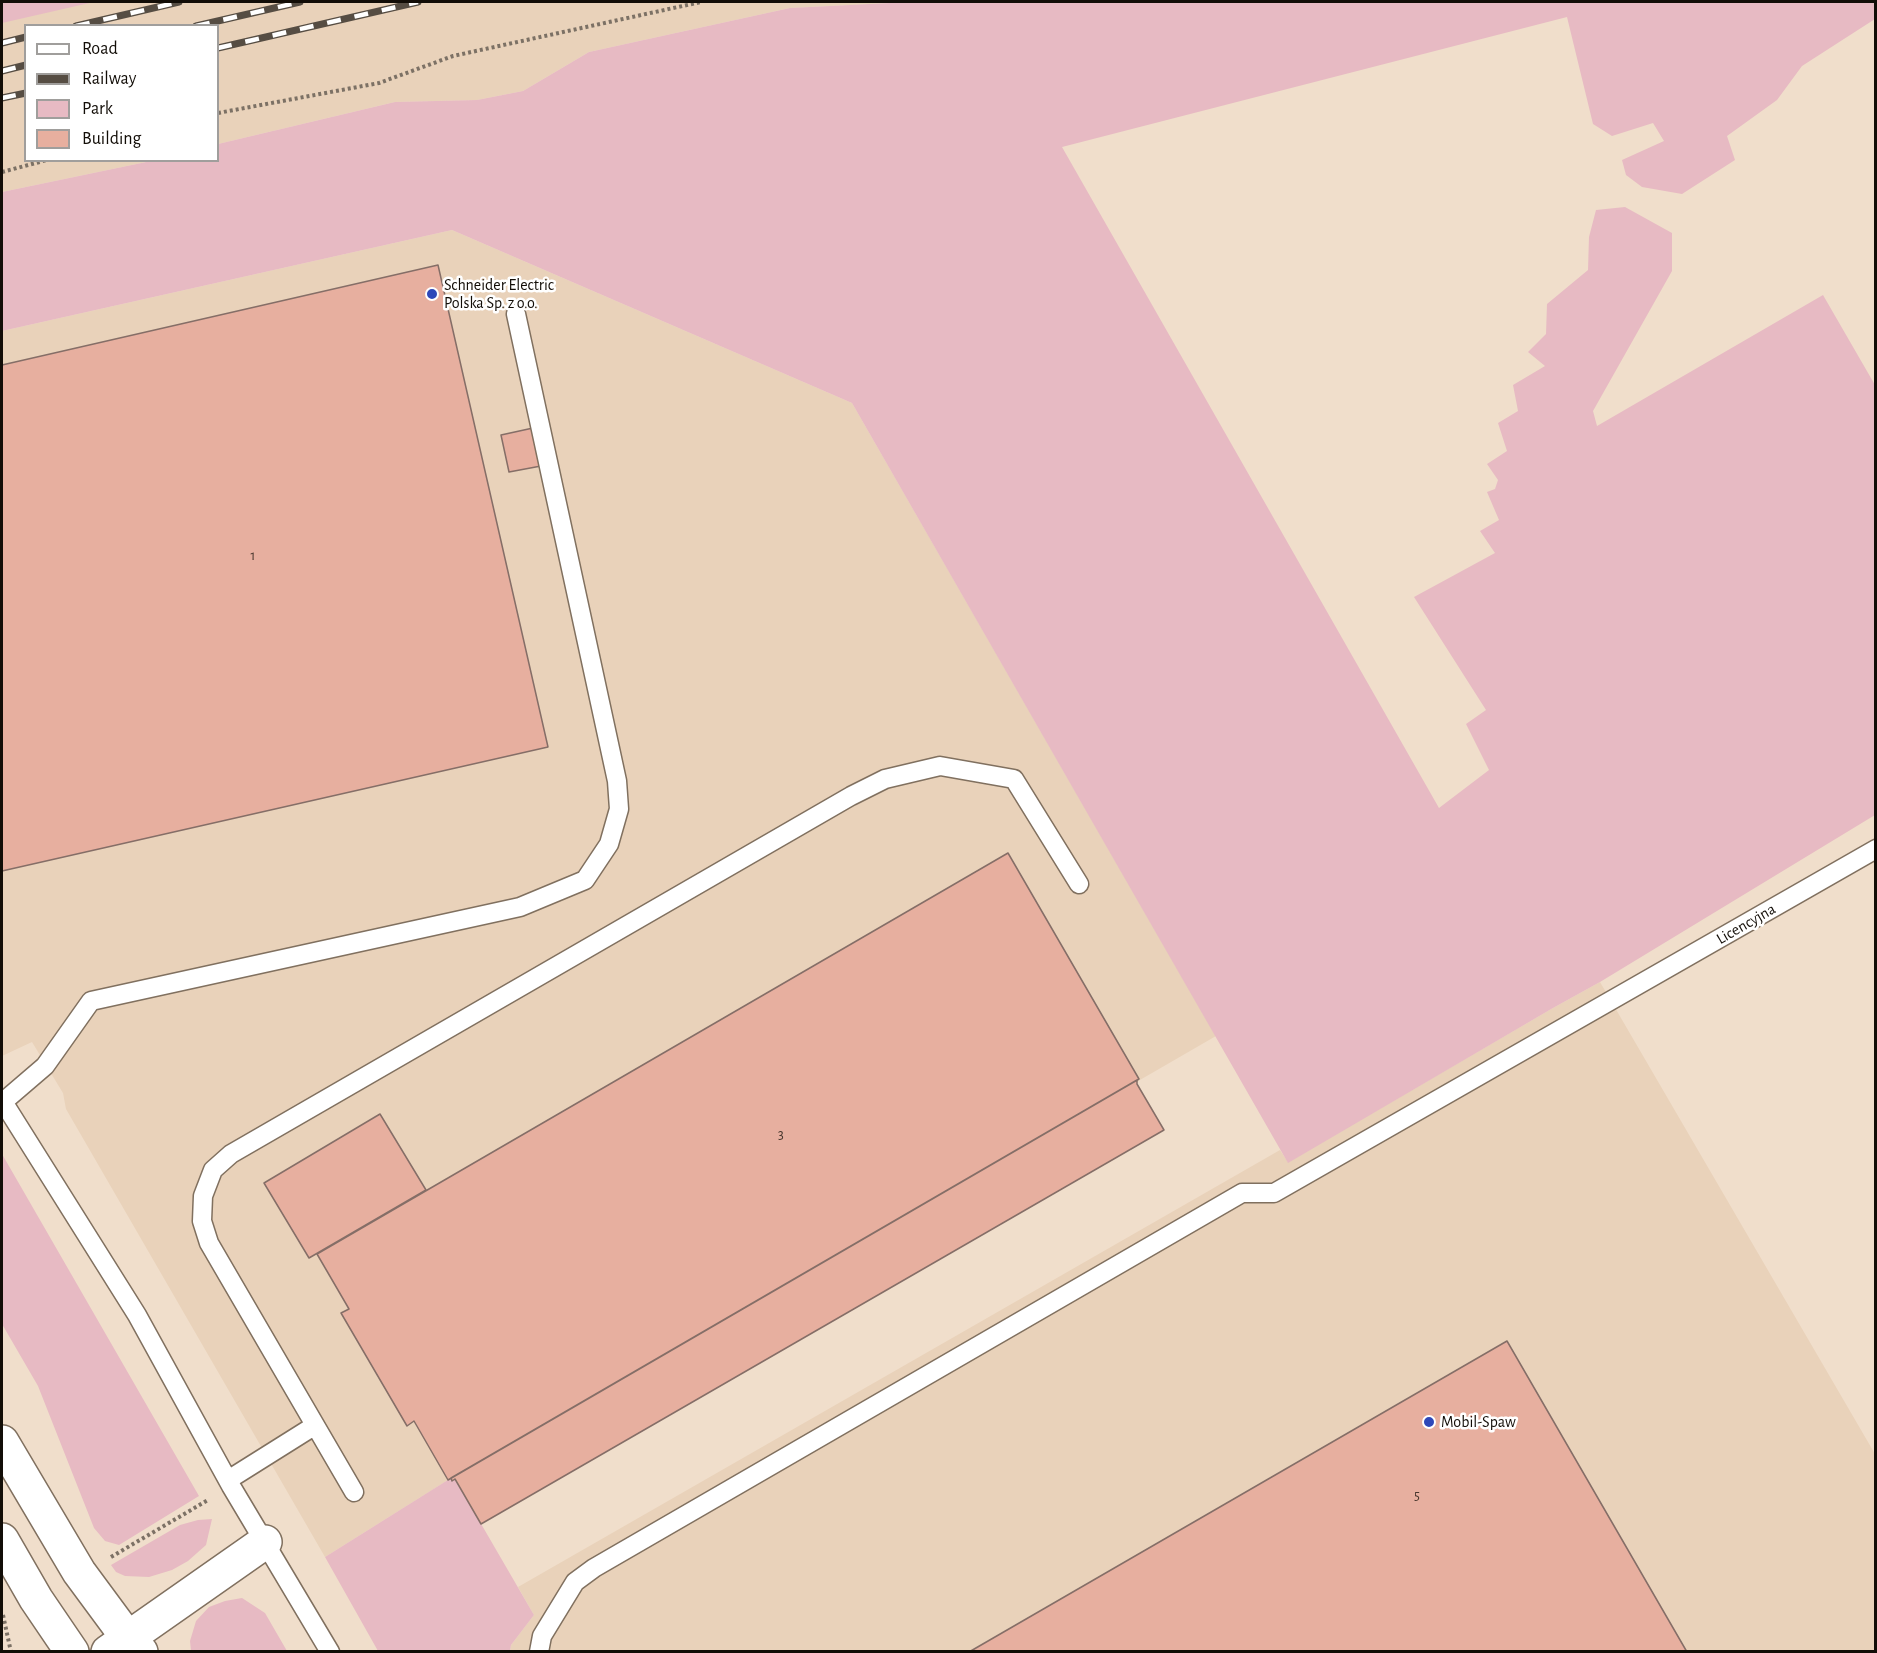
<!DOCTYPE html>
<style>
body{margin:0}
#map{position:relative;width:1877px;height:1653px;overflow:hidden;background:#f0decb;font-family:"Alegreya Sans",sans-serif}
canvas{display:block}
.frame{position:absolute;inset:0;border:3px solid #120d07;pointer-events:none}
.legend{position:absolute;left:24px;top:24px;width:195px;height:138px;box-sizing:border-box;background:#fff;border:2px solid #a09e9c;margin:0;padding:8px 10px;list-style:none;font-size:18px;color:#120d07}
.legend li{display:flex;align-items:center;gap:12px;height:30px}
.legend b{width:30px;border:2px solid #a09e9c}
</style>
<div id="map">
<canvas width="1877" height="1653"></canvas>
<div class="frame"></div>
<ul class="legend">
<li><b style="height:8px;background:#fff"></b>Road</li>
<li><b style="height:8px;background:#564d43"></b>Railway</li>
<li><b style="height:16px;background:#e7bac3"></b>Park</li>
<li><b style="height:16px;background:#e7af9f"></b>Building</li>
</ul>
</div>
<script>
const c = document.querySelector('canvas').getContext('2d');
c.lineJoin = 'round';
function fill(path, color) { c.fillStyle = color; c.fill(path, 'evenodd'); }
const poly = rows => new Path2D(rows.map(r => 'M' + r).join(''));
function trace(path, color, width, dash) { c.strokeStyle = color; c.lineWidth = width; c.lineCap = dash ? 'butt' : 'round'; c.setLineDash(dash || []); c.stroke(path); }
function write(font, color, halo, rows, align = 'center') {
  c.font = font + ' "Alegreya Sans",sans-serif'; c.lineWidth = 5; c.setLineDash([]); c.textBaseline = 'middle'; c.strokeStyle = halo; c.fillStyle = color; for (const [text, x, y, turn = 0] of rows) {
    c.save(); c.translate(x, y); c.rotate((+turn || 0) * Math.PI / 180); c.textAlign = isNaN(turn) ? turn : align; if (halo) c.strokeText(text, 0, 0); c.fillText(text, 0, 0); c.restore();
  }
}
fill(poly([
 [2,2,909,2,790,8,589,52,523,91,477,100,395,102,218,144,218,26,26,26,26,160,151,161,2,192],
 [452,230,852,403,1216,1036,448,1480,325,1557,66,1109,63,1093,32,1042,2,1056,2,331],
 [1600,982,1875,1454,1875,1651,510,1652,511,1645,534,1615,518,1587,1280,1150,1288,1162,1553,1008]
]), '#e9d2ba');
fill(poly([
 [2,2,94,2,2,23],
 [909,2,1875,2,1875,19,1802,66,1777,100,1727,136,1735,160,1682,194,1642,187,1626,175,1622,160,1664,141,1653,123,1612,136,1593,124,1567,17,1062,147,1439,808,1489,770,1466,724,1486,710,1414,597,1495,553,1480,531,1499,520,1487,492,1495,489,1498,480,1487,464,1507,451,1498,423,1518,411,1513,385,1545,366,1528,352,1546,334,1547,304,1588,270,1589,237,1596,210,1625,207,1672,233,1672,271,1593,411,1597,426,1823,295,1875,385,1875,815,1600,982,1553,1008,1288,1163,852,403,452,230,2,331,2,192,151,161,218,160,218,144,395,102,477,100,523,91,589,52,790,8],
 [2,1154,199,1496,119,1545,105,1541,94,1528,38,1386,2,1324],
 [451,1478,452,1481,455,1479,534,1615,511,1645,510,1651,378,1651,325,1557],
 [212,1519,206,1545,188,1561,172,1570,149,1577,125,1576,116,1572,111,1565,180,1525,198,1520],
 [242,1598,265,1613,287,1651,191,1651,190,1641,196,1621,209,1607,225,1601]
]), '#e7bac3');
const building = poly([
 [438,265,548,747,2,871,2,365,438,265],
 [533,428,541,466,509,472,501,435,533,428],
 [1008,853,1139,1079,448,1480,414,1421,407,1426,341,1313,349,1309,317,1254,1008,853],
 [1137,1080,1137,1084,1164,1130,481,1524,455,1479,452,1481,451,1478,1137,1080],
 [380,1114,426,1190,309,1258,264,1183,380,1114],
 [1507,1341,1687,1652,969,1652,1507,1341]
]);
fill(building, '#e7af9f');
trace(building, '#856e67', 1.5);
const service = poly([
 [2,1100,137,1315,231,1486,330,1652],
 [3,1102,45,1066,91,1001,520,907,585,880,609,844,619,809,617,781,516,314],
 [228,1480,314,1426],
 [354,1492,209,1243,202,1221,203,1196,213,1170,231,1154,851,796,885,779,940,766,1014,779,1079,884],
 [539,1652,542,1636,575,1582,594,1568,1242,1193,1274,1193,1876,849]
]);
const minor = poly([
 [108,1652,265,1542]
]);
const tertiary = poly([
 [2,1442,79,1572,127,1637,141,1652],
 [2,1540,36,1599,72,1652]
]);
trace(service, '#80705f', 21);
trace(minor, '#80705f', 36);
trace(tertiary, '#80705f', 36);
trace(poly([
 [218,113,379,83,453,56,701,2],
 [2,172,47,160],
 [111,1557,208,1500],
 [3,1615,11,1652]
]), '#7c7165', 4, [3, 3]);
trace(service, '#fff', 18);
trace(minor, '#fff', 33);
trace(tertiary, '#fff', 33);
const rail = poly([
 [76,26,179,2],
 [196,26,300,2],
 [2,43,26,37],
 [218,48,418,2],
 [2,71,26,65],
 [2,98,26,93]
]);
trace(rail, '#564d43', 7);
trace(rail, '#fff', 4.5, [14]);
for (const [x, y, r, color] of [
 [432,294,6,"#2e48b9"],
 [1429,1422,6,"#2e48b9"]
]) { const dot = new Path2D(); dot.arc(x, y, r, 0, 2 * Math.PI); c.fillStyle = color; c.fill(dot); trace(dot, '#fff', 2); }
write('14px', '#47362d', null, [
 ["1",253,556],
 ["3",781,1135],
 ["5",1417,1496]
]);
write('16px', '#120d07', '#fff', [
 ["Schneider Electric",444,285],
 ["Polska Sp. z o.o.",444,303],
 ["Mobil-Spaw",1441,1422]
], 'left');
write('16px', '#120d07', '#fff', [
 ["Licencyjna",1746,924,-30]
]);
</script>
